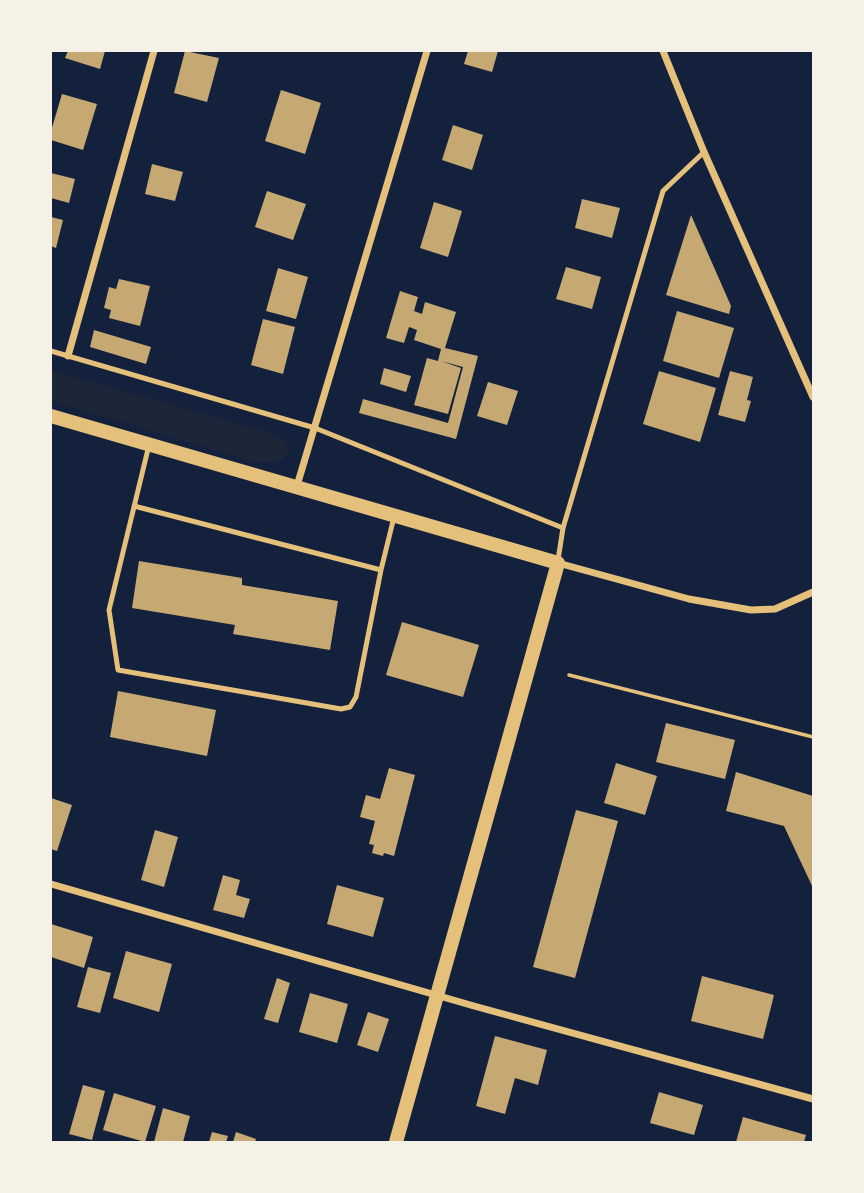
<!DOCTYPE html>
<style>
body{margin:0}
#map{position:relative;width:864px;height:1193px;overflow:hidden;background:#14213d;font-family:Mulish,sans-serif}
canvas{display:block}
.frame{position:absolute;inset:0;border:52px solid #f6f1e7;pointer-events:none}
</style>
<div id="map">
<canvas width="864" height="1193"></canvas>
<div class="frame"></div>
</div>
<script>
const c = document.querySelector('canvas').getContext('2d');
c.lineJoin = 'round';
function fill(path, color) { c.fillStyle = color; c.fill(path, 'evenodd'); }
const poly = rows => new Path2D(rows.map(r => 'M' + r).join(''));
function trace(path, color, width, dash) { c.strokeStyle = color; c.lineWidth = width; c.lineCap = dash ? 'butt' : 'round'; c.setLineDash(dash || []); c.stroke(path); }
fill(poly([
 [51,370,268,432,286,441,290,451,283,459,274,463,255,462,51,401]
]), '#1d2539');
fill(poly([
 [68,51,105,51,100,69,65,58],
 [185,51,219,58,207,102,174,93],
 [468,51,498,51,492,72,464,64],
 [281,90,321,103,305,154,265,141],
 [62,94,97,104,83,150,51,140,51,131],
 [453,125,483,135,472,170,442,160],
 [152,164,183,172,175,201,145,194],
 [51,173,75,179,69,203,51,198],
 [267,191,306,204,293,240,255,227],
 [582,199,620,208,612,238,575,228],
 [434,202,462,211,448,257,420,248],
 [691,215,731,306,729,314,666,295],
 [51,217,63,220,56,248,51,246],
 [566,267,601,277,592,309,556,299],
 [278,268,308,277,296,319,266,311],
 [119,279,150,286,140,326,109,318,111,310,104,308,109,287,116,289],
 [400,291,418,297,414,311,422,314,425,302,456,312,445,348,478,356,456,439,359,413,363,399,448,423,463,367,441,361,461,368,448,414,414,405,427,358,438,361,441,349,414,340,417,330,409,327,404,343,386,338],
 [677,311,734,328,719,378,663,361],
 [263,319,295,327,283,374,251,365],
 [94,330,151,347,146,364,90,347],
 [384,368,411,376,406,392,380,384],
 [659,371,716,388,700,442,643,424],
 [730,371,753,377,747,400,751,401,745,422,718,415],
 [488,382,518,391,507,425,477,416],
 [139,561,242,578,242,585,338,601,330,650,233,634,235,625,132,608],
 [402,622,479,645,463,697,386,675],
 [118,691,216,710,207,756,110,737],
 [666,723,735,740,725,779,656,762],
 [616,763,657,776,645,815,604,803],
 [389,768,415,775,394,856,384,853,383,856,372,853,374,845,369,844,375,821,360,817,366,795,380,799],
 [736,772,813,796,813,888,784,826,726,811],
 [51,798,72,805,57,851,51,849],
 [576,810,618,821,575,978,533,967],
 [155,830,178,837,164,887,141,880],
 [223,875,240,880,236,895,250,899,244,918,213,910],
 [337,885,384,898,373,937,327,924],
 [51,924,93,937,84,968,51,957],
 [126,951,172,964,159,1012,113,998],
 [88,967,111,973,100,1013,77,1007],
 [702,976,774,995,763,1039,691,1021],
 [277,978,290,983,278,1023,264,1019],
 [310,993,348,1004,337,1043,299,1032],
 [368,1012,389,1019,378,1052,357,1045],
 [495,1036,547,1050,538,1085,515,1078,505,1114,476,1106],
 [83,1085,105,1091,92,1140,69,1134],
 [659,1092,703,1105,694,1135,650,1123],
 [114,1093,156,1106,145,1142,103,1130],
 [163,1108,190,1116,183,1142,154,1142],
 [743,1117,806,1135,804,1142,736,1142],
 [212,1132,228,1136,226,1142,209,1142],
 [236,1132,256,1139,255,1142,233,1142]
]), '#c6a872');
trace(poly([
 [569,675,813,737]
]), '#e5c07b', 3.5);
trace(poly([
 [51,351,315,428,563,528],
 [149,445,109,610,118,670,341,709,350,707,356,697,381,570,394,517],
 [134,506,381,570],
 [558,560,563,528,663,191,704,152]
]), '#e5c07b', 5);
trace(poly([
 [663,51,704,152,813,397],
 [68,356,154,51],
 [296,489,427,51],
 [558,563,689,599,751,610,775,609,813,592],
 [51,884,474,1006,813,1099]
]), '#e5c07b', 7);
trace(poly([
 [51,416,558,563,396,1142]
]), '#e5c07b', 14);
</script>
